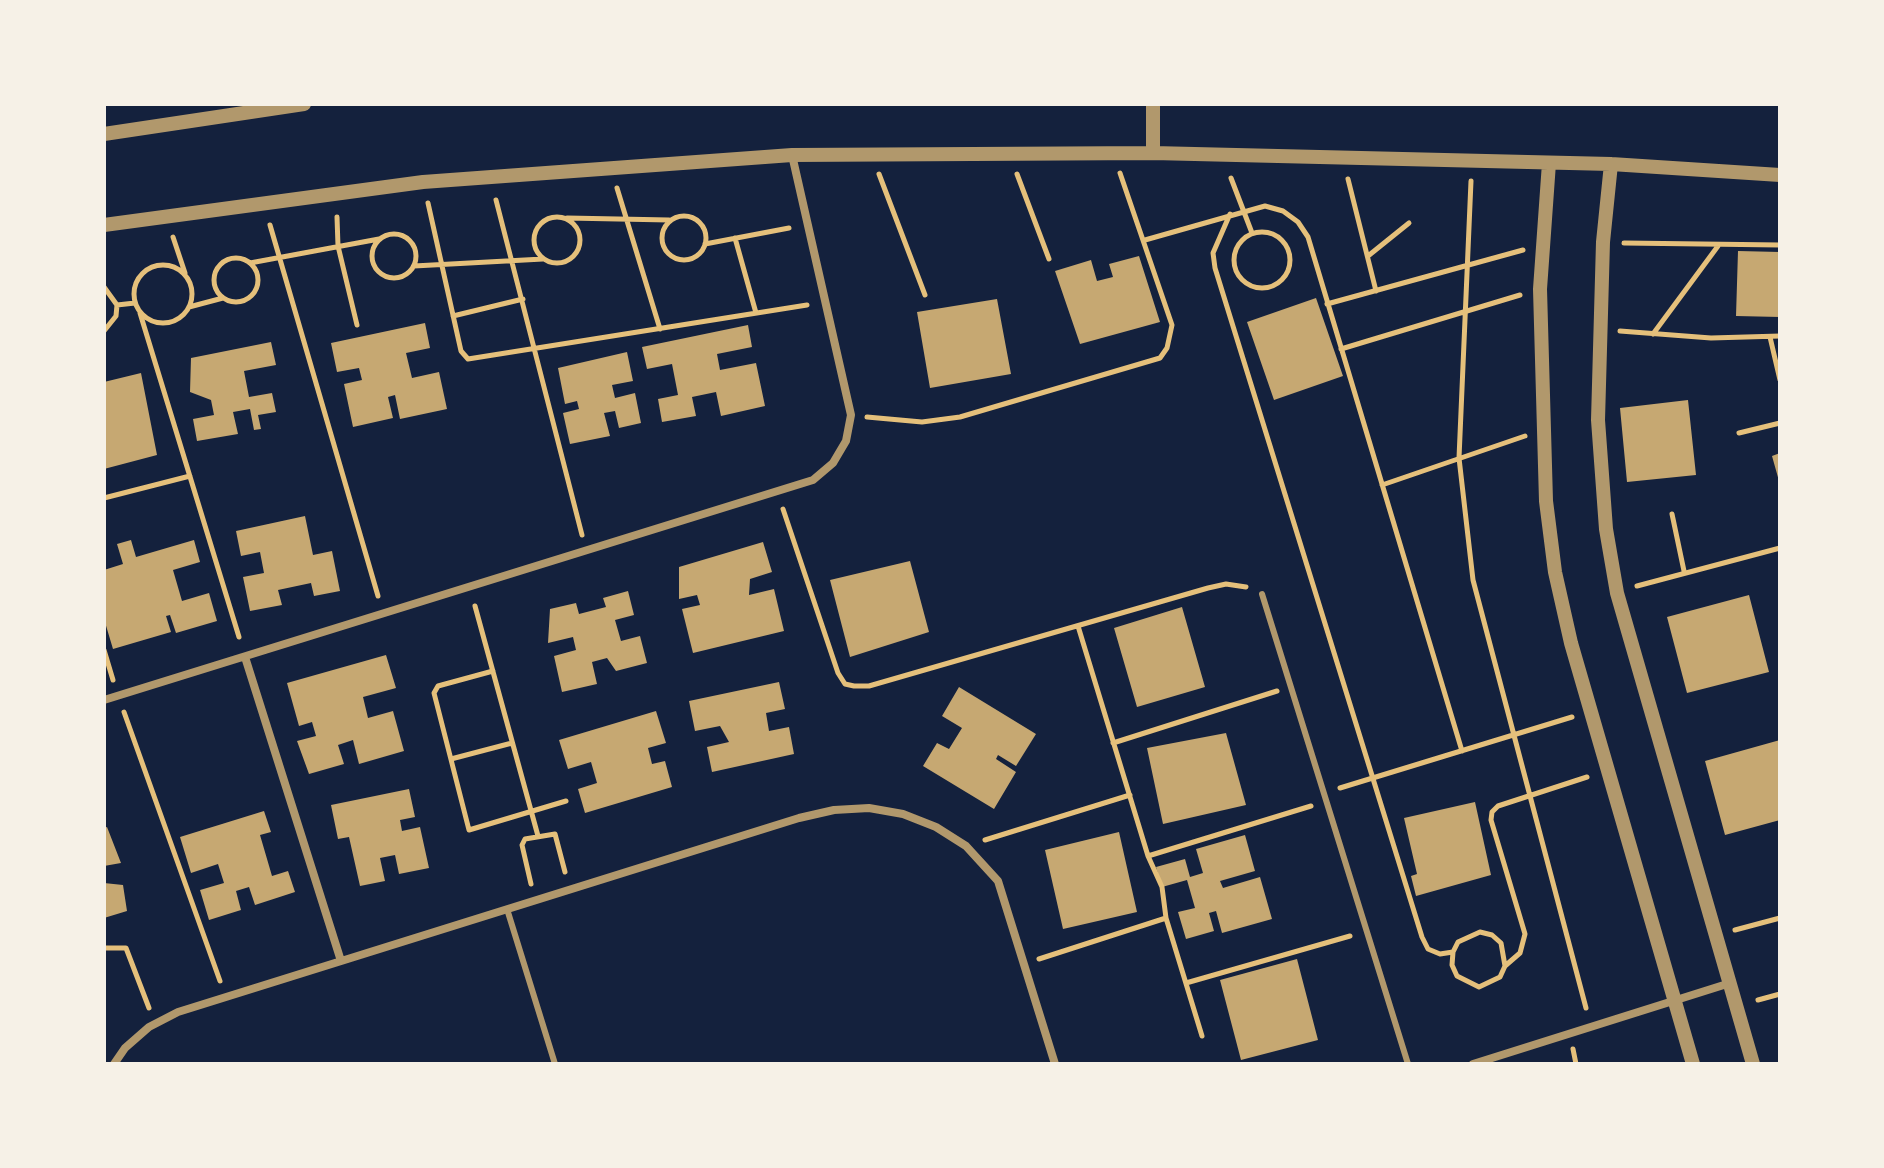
<!DOCTYPE html>
<style>
body{margin:0}
#map{position:relative;width:1884px;height:1168px;overflow:hidden;background:#14213d;font-family:Rubik,sans-serif}
canvas{display:block}
.frame{position:absolute;inset:0;border:106px solid #f6f1e7;pointer-events:none}
</style>
<div id="map">
<canvas width="1884" height="1168"></canvas>
<div class="frame"></div>
</div>
<script>
const c = document.querySelector('canvas').getContext('2d');
c.lineJoin = 'round';
function fill(path, color) { c.fillStyle = color; c.fill(path, 'evenodd'); }
const poly = rows => new Path2D(rows.map(r => 'M' + r).join(''));
function trace(path, color, width, dash) { c.strokeStyle = color; c.lineWidth = width; c.lineCap = dash ? 'butt' : 'round'; c.setLineDash(dash || []); c.stroke(path); }
fill(poly([
 [1738,251,1780,252,1780,317,1736,316],
 [1139,256,1160,322,1080,344,1055,271,1091,260,1097,281,1113,277,1109,264],
 [1316,298,1343,376,1274,400,1247,322],
 [997,299,1011,374,930,388,917,312],
 [425,323,430,348,406,353,412,378,439,372,447,409,400,419,395,395,388,397,393,418,353,427,344,384,362,380,359,368,337,372,331,343],
 [748,325,752,347,717,354,720,370,756,363,765,406,721,416,716,392,692,397,696,416,662,422,658,399,678,395,672,364,647,369,642,347],
 [271,342,276,365,244,371,249,397,272,393,276,412,258,415,261,429,254,430,250,409,233,412,238,434,197,441,193,419,214,415,211,400,190,392,191,358],
 [627,352,633,381,612,385,615,398,635,393,641,423,619,428,615,411,604,413,610,436,570,444,563,413,579,409,577,401,565,404,558,368],
 [141,373,157,455,104,469,104,382],
 [1688,400,1696,475,1627,482,1620,408],
 [1780,453,1780,481,1779,481,1772,456],
 [305,516,313,555,332,551,340,591,314,596,311,583,278,590,282,605,250,611,243,577,264,573,260,552,241,556,236,531],
 [131,540,136,557,194,540,200,562,173,570,182,601,209,593,217,621,176,633,170,615,166,616,171,632,113,649,104,619,104,570,123,564,117,544],
 [763,542,772,572,750,579,749,595,774,589,784,631,693,653,682,609,700,605,697,595,679,599,679,567],
 [910,561,929,632,850,657,830,580],
 [628,591,634,615,615,620,621,641,640,636,647,663,616,671,607,658,592,662,597,684,562,692,554,656,576,650,573,637,548,643,550,609,576,603,579,614,606,607,603,598],
 [1749,595,1769,672,1687,693,1667,617],
 [1182,607,1205,687,1137,707,1114,628],
 [386,655,396,688,363,697,368,718,393,711,404,751,359,764,353,740,338,745,344,764,309,774,297,741,316,736,312,722,299,726,287,683],
 [779,682,785,709,766,713,769,731,789,727,794,754,712,772,707,747,729,742,720,726,695,731,689,701],
 [959,687,1036,734,1016,766,998,755,996,759,1016,772,994,809,923,766,937,743,949,749,962,728,942,716],
 [656,711,666,743,648,748,652,764,665,761,672,787,585,813,578,789,597,783,591,762,568,769,559,740],
 [1226,733,1246,805,1163,824,1147,748],
 [1780,740,1780,820,1725,835,1705,761],
 [409,789,415,817,400,820,402,831,420,827,429,868,399,874,395,855,380,858,385,881,360,886,349,837,338,839,331,805],
 [1475,802,1491,875,1416,896,1411,876,1417,874,1404,818],
 [264,811,271,832,260,835,272,876,288,871,295,892,255,905,249,887,236,891,241,910,209,920,200,890,224,883,218,864,191,873,180,837],
 [107,827,121,863,104,866,104,828],
 [1119,832,1137,912,1063,929,1045,850],
 [1245,835,1255,871,1220,881,1223,888,1260,877,1272,919,1222,933,1216,911,1209,913,1214,931,1186,939,1178,912,1195,908,1187,880,1162,887,1156,867,1185,859,1190,877,1203,873,1196,849],
 [104,883,123,885,127,911,104,918],
 [1297,959,1318,1040,1241,1060,1220,980]
]), '#c6a872');
trace(poly([
 [879,174,925,295],
 [1017,174,1049,259],
 [1231,178,1252,233],
 [1348,179,1376,291],
 [1471,181,1459,458,1473,580,1586,1008],
 [617,188,660,329],
 [496,200,582,535],
 [428,203,461,351,468,359,807,305],
 [1230,214,1213,253,1215,268,1422,937,1428,949,1440,954,1453,952],
 '662 238a22 22 0 1 1 44 0a22 22 0 1 1-44 0Z',
 [337,217,338,246,357,325],
 '534 240a23 23 0 1 1 46 0a23 23 0 1 1-46 0Z',
 [567,218,669,220],
 [270,225,378,596],
 '1234 260a28 28 0 1 1 56 0a28 28 0 1 1-56 0Z',
 '372 256a22 22 0 1 1 44 0a22 22 0 1 1-44 0Z',
 [173,237,185,273],
 [735,238,756,313],
 [1145,240,1265,206,1283,211,1298,222,1308,237,1462,751],
 [1624,243,1780,245],
 [705,244,789,228],
 [1368,256,1409,223],
 '214 280a22 22 0 1 1 44 0a22 22 0 1 1-44 0Z',
 [250,263,379,239],
 '134 294a29 29 0 1 1 58 0a29 29 0 1 1-58 0Z',
 [414,266,543,259],
 [104,287,117,305,116,316,104,331],
 [1327,304,1523,250],
 [117,305,135,303],
 [189,307,223,298],
 [140,313,239,637],
 [453,316,523,299],
 [1620,331,1711,338,1780,336],
 [1653,334,1718,246],
 [1770,337,1780,380],
 [1341,349,1520,295],
 [867,417,922,422,960,417,1160,358,1167,348,1172,325,1120,173],
 [1739,433,1780,423],
 [1382,485,1525,436],
 [104,498,190,476],
 [783,509,838,673,845,684,854,686,869,686,1208,588,1226,584,1246,587],
 [1672,514,1684,571],
 [1637,586,1780,548],
 [475,606,538,836],
 [1078,626,1148,856,1162,887,1166,918,1202,1036],
 [104,650,113,680],
 [493,671,438,686,434,693,469,830,566,801],
 [124,712,220,981],
 [1113,743,1277,691],
 [451,759,512,743],
 [1340,788,1572,717],
 [985,840,1130,795],
 [1148,856,1311,806],
 [531,884,522,845,525,839,555,834,565,872],
 [1735,930,1780,918],
 [104,948,126,948,149,1008],
 [1039,959,1166,918],
 [1505,966,1501,943,1492,935,1480,932,1458,942,1453,952,1452,965,1457,976,1479,987,1500,977,1505,966,1520,953,1525,934,1491,820,1492,812,1498,806,1587,777],
 [1186,983,1350,936],
 [1758,1000,1780,994],
 [1573,1049,1576,1064]
]), '#e5c07b', 5);
trace(poly([
 [1262,594,1408,1064],
 [507,909,555,1064]
]), '#b1986c', 6);
trace(poly([
 [245,657,341,961],
 [104,700,813,480,833,463,846,441,851,415,792,155],
 [114,1064,125,1048,149,1027,178,1012,799,818,834,810,869,808,903,814,936,827,966,846,998,881,1055,1064],
 [1473,1064,1727,984]
]), '#b1986c', 8);
trace(poly([
 [104,134,304,104],
 [1153,153,1153,104],
 [1549,163,1540,289,1546,501,1555,572,1571,643,1693,1064],
 [1611,164,1603,242,1598,420,1606,529,1617,593,1753,1064],
 [104,225,423,182,792,155,1153,153,1611,164,1780,175]
]), '#b1986c', 14);
</script>
